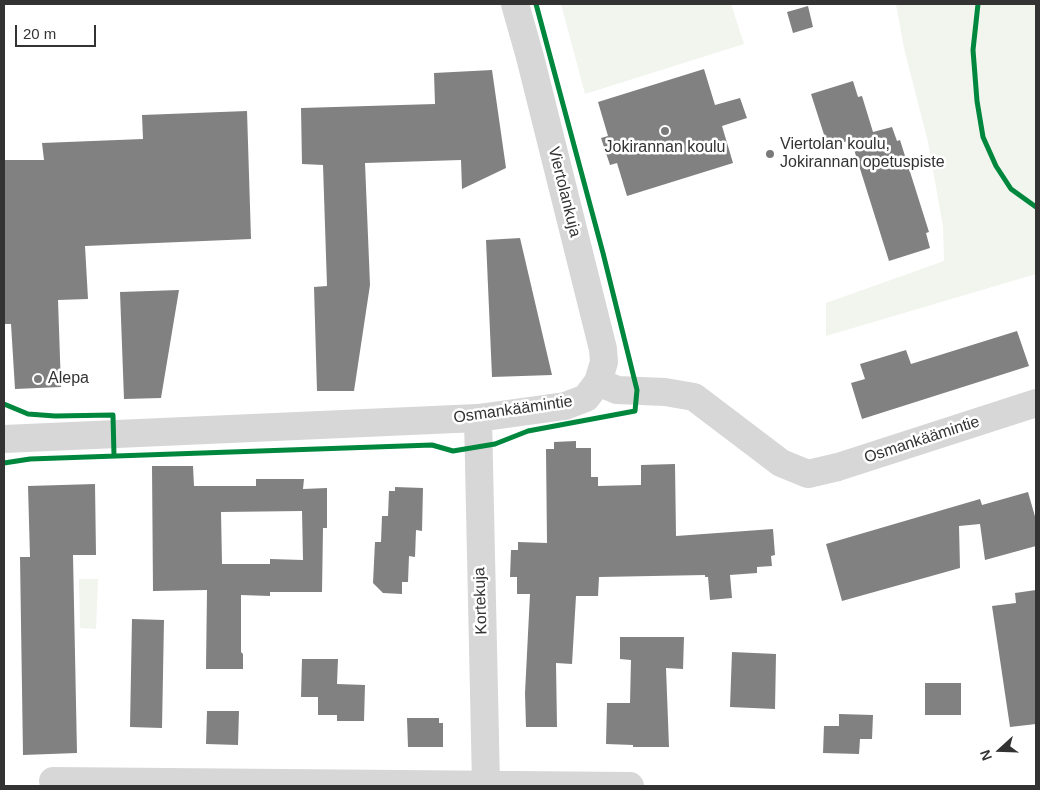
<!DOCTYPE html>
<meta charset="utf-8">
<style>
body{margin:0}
#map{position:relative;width:1040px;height:790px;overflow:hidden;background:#fff;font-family:Helvetica,sans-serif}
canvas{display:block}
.frame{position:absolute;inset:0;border:5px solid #333;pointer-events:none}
.north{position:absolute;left:975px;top:725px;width:50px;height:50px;-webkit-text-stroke:4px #fff;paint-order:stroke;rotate:250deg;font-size:14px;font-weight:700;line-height:20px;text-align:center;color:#333}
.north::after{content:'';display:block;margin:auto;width:18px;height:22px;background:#333;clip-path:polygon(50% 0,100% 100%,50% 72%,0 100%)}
.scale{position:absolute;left:15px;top:25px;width:81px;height:22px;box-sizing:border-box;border:2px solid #333;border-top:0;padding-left:6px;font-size:15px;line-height:18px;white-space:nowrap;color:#333;-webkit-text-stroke:4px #fff;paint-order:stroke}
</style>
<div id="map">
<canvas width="1040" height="790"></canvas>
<div class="frame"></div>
<div class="north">N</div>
<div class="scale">20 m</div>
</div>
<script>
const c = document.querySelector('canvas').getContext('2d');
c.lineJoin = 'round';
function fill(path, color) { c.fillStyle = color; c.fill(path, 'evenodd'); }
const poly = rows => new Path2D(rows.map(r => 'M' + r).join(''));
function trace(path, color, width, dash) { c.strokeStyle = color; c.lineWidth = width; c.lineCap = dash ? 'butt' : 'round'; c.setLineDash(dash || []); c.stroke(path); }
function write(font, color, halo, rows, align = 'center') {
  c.font = font + ' Helvetica,sans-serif'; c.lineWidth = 5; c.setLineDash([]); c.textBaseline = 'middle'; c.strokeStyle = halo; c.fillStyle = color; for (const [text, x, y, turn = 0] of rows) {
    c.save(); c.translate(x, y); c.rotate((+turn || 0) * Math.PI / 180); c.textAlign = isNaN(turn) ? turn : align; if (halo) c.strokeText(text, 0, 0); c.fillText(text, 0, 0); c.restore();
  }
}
fill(poly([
 [561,4,731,4,744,44,585,94],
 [896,4,1036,4,1036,274,826,336,826,303,944,261,943,227,928,142,904,48],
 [79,579,98,579,96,629,80,628]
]), '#f1f5ed');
fill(poly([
 [808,6,813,27,793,33,787,12],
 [704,69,715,105,740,98,747,118,722,126,733,163,627,196,617,163,610,165,601,138,608,136,598,102],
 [492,70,506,168,462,189,461,160,365,163,370,285,354,391,317,391,314,287,327,286,323,165,302,164,301,108,435,104,434,73],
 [853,81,858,97,862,96,873,132,892,127,897,141,900,140,929,232,926,233,930,248,889,261,851,140,828,147,811,94],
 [247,111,251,239,85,246,88,299,58,300,61,387,15,389,11,324,5,324,4,160,44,160,42,143,143,139,142,115],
 [520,238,552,375,492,377,486,240],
 [179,290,161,398,124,399,120,292],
 [1017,331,1029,366,862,419,851,383,865,379,860,364,906,350,911,364],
 [576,441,576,448,591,448,591,477,598,477,598,486,641,485,641,465,675,464,676,536,773,529,775,555,771,556,772,566,757,567,757,573,730,575,732,598,710,600,708,577,705,577,705,575,599,577,598,596,576,596,572,664,556,663,557,727,526,727,525,693,530,594,517,594,517,577,510,577,511,550,518,550,518,542,547,543,546,449,554,449,554,442],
 [152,466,193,466,194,486,256,486,256,479,304,479,303,489,327,488,327,528,323,528,322,592,270,592,270,596,241,595,241,652,243,654,243,669,206,669,207,590,153,591],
 [302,511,303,560,270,559,270,564,222,564,221,512],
 [95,484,96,555,73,555,77,753,23,755,20,557,30,557,28,486],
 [395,487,423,488,422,531,416,530,415,557,409,556,408,582,402,582,402,594,383,593,373,583,375,542,381,542,382,516,388,516,389,491,395,491],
 [1028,492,1036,520,1036,546,985,560,980,524,959,526,960,568,842,601,826,544,980,499,982,505],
 [1036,590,1036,724,1010,727,992,606,1016,603,1015,593],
 [132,619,164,620,162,728,130,727],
 [620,637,684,637,683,669,666,668,669,747,633,747,633,745,606,744,607,703,630,703,631,660,620,659],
 [732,652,776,654,775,709,730,707],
 [302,659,338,659,337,684,365,685,364,721,337,721,337,715,318,715,318,697,301,697],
 [925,683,961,683,961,715,925,715],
 [207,711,239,711,238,745,206,744],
 [839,714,873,715,872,739,860,739,859,754,823,753,824,726,839,726],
 [407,718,439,718,439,723,443,723,443,747,408,747]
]), '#818181');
trace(poly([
 [598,382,617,390,665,392,694,397,781,463,808,474,838,467,1036,403],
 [478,418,486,784],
 [4,439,478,418,565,406,586,398,598,382,604,362,603,349,530,57,515,4],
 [53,781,630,786]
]), '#d7d7d7', 28);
trace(poly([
 [978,4,973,50,977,101,983,137,996,166,1011,189,1036,207],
 [4,404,28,414,55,416,113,415,114,456],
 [4,463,30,459,432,445,453,451,495,444,528,431,635,411,637,390,603,253,536,4]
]), '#00873e', 5);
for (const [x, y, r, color] of [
 [665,131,5,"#7a7a7a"],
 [770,154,5,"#7a7a7a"],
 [38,379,5,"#7a7a7a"]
]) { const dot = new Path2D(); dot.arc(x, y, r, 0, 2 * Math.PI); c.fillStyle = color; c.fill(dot); trace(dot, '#fff', 2); }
write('16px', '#333', '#fff', [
 ["Viertolan koulu,",780,145],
 ["Jokirannan opetuspiste",780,163],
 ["Jokirannan koulu",665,148,"center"],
 ["Alepa",48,379]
], 'left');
write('16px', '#333', '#fff', [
 ["Viertolankuja",564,192,76],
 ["Osmankäämintie",513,410,-8],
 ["Osmankäämintie",922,440,-18],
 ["Kortekuja",481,601,-92]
]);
</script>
